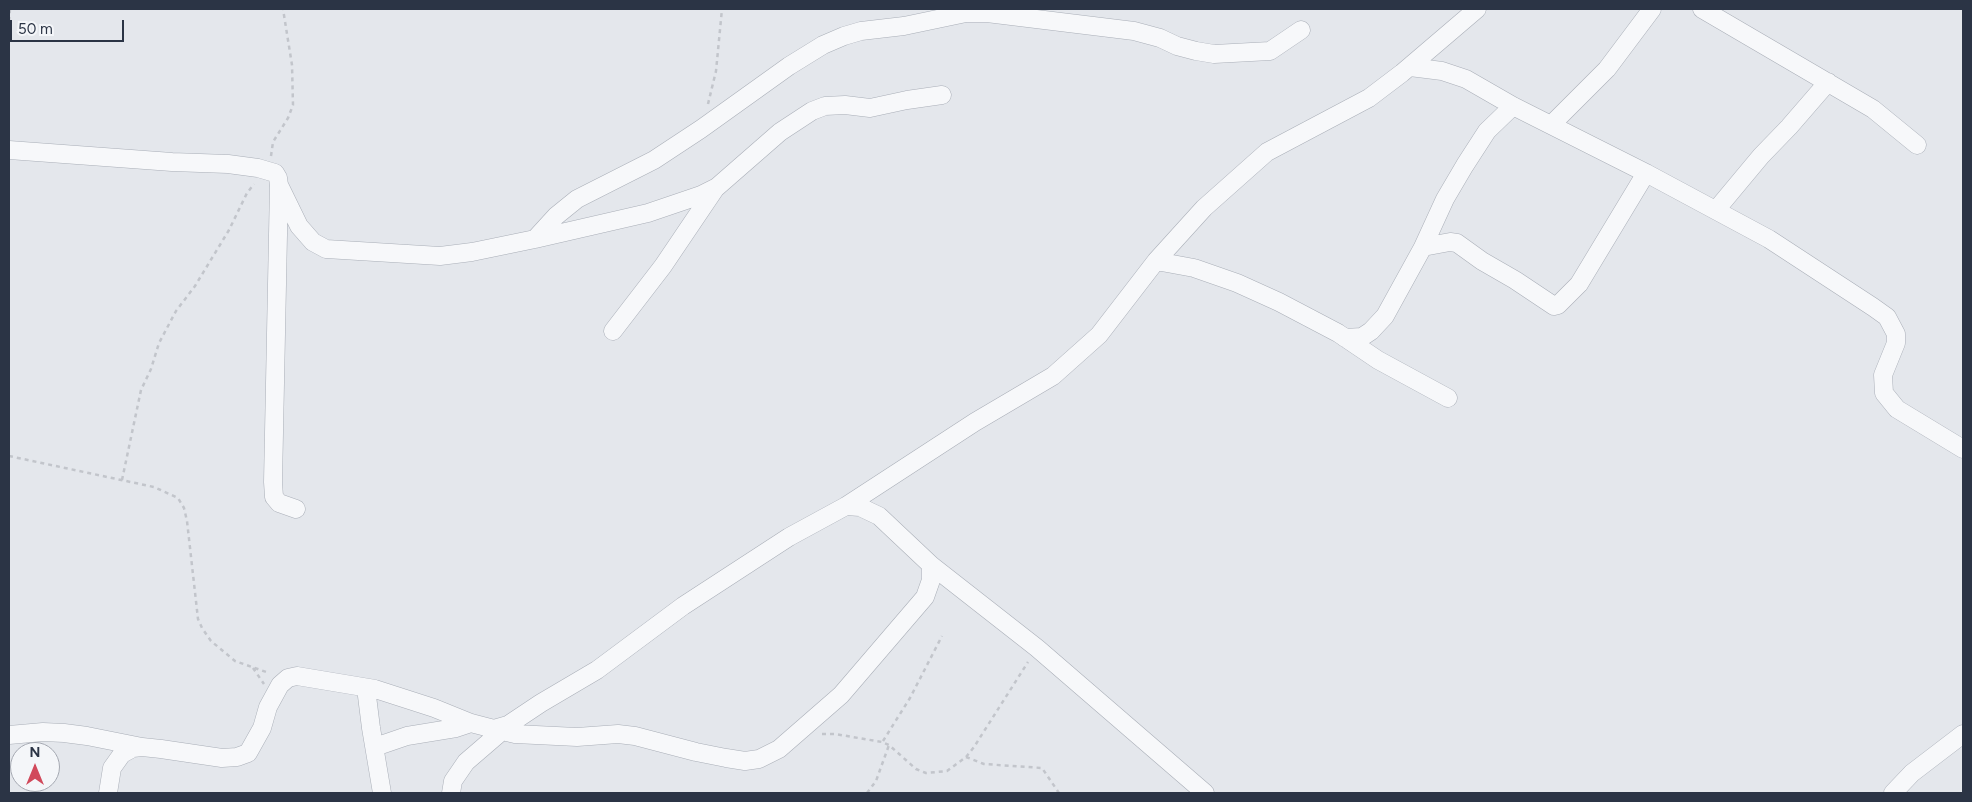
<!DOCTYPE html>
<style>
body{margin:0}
#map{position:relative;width:1972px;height:802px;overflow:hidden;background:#e4e7ec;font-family:Figtree,sans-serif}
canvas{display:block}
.frame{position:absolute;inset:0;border:10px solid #2b3445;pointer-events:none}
.north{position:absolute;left:10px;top:742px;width:50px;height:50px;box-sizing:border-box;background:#f4f6f9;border:1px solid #a4a8b1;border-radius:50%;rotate:0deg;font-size:14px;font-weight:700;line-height:20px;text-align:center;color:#2b3445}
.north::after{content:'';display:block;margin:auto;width:18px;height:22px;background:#d1495b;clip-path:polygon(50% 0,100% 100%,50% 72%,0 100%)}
.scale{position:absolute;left:10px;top:20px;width:114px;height:22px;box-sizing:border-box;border:2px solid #2b3445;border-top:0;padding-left:6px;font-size:15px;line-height:18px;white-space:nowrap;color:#2b3445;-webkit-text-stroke:4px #f4f6f9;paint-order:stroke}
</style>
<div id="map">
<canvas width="1972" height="802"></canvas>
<div class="frame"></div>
<div class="north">N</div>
<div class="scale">50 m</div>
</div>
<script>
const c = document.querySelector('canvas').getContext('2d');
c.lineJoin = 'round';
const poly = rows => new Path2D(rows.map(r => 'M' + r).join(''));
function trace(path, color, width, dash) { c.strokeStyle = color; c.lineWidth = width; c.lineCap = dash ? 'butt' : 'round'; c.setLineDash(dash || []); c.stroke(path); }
const minor = poly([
 [1702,9,1873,109,1917,145],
 [1410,67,1442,71,1466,79,1513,106,1646,173,1769,239,1873,307,1887,317,1896,334,1896,343,1883,375,1884,393,1897,409,1963,449],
 [1551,125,1607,69,1652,9],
 [9,150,172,162,228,164,258,168,275,173,278,178,279,185,273,482,274,497,279,503,296,509],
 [279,185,299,226,313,242,326,249,440,256,472,252,535,239,648,213,701,195,717,187,780,132,812,111,825,106,845,105,870,108,907,100,942,95],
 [1716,210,1761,156,1789,127,1828,82],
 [535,239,556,216,577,199,654,160,701,129,789,66,823,45,844,36,861,31,904,26,966,13,987,13,1134,31,1160,38,1177,46,1196,51,1214,54,1270,51,1301,30],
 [1423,247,1450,242,1457,243,1482,261,1515,280,1554,306,1558,305,1579,284,1646,173],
 [1156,261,1194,268,1237,283,1279,302,1338,333,1378,360,1448,398],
 [613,331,663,266,715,189],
 [1345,338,1362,337,1371,331,1385,316,1423,247,1445,199,1465,165,1487,131,1513,106],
 [846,506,860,507,879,516,931,565,1037,648,1205,793],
 [366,688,371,728,382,793],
 [494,729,515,734,577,737,618,734,635,736,696,752,726,758,745,761,759,759,779,749,841,695,925,597,931,580,931,565],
 [9,735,43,732,64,733,87,736,142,747],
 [375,747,407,736,456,728,471,723],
 [108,793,112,768,122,754,133,748,142,747,161,749,222,758,237,757,248,753,262,728,268,707,280,685,288,678,297,676,375,689,434,708,471,723,494,729,508,725,541,703,597,670,683,606,789,537,846,506,975,422,1053,376,1099,335,1156,261,1204,208,1267,152,1369,98,1402,73,1477,9],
 [451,793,453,781,466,762,502,731],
 [1893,793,1912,773,1963,734]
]);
trace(minor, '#a9aeb7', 19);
trace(poly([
 [9,21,10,9],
 [708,104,716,71,722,9],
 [271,156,273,142,288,118,293,105,292,65,283,9],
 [9,456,154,487,178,498,184,508,187,521,198,619,202,628,211,641,235,661,269,673],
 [122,480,141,390,151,369,159,343,176,311,195,286,229,230,247,193,254,184],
 [253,668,264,684],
 [822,734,835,734,882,742,889,745,916,769,926,773,947,771,966,757,974,747,1028,662],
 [883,741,910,698,942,636],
 [966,757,984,764,1042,768,1059,793],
 [867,793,876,781,889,745]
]), '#c2c5cb', 2.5, [4, 4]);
trace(minor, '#f7f8fa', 18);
</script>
